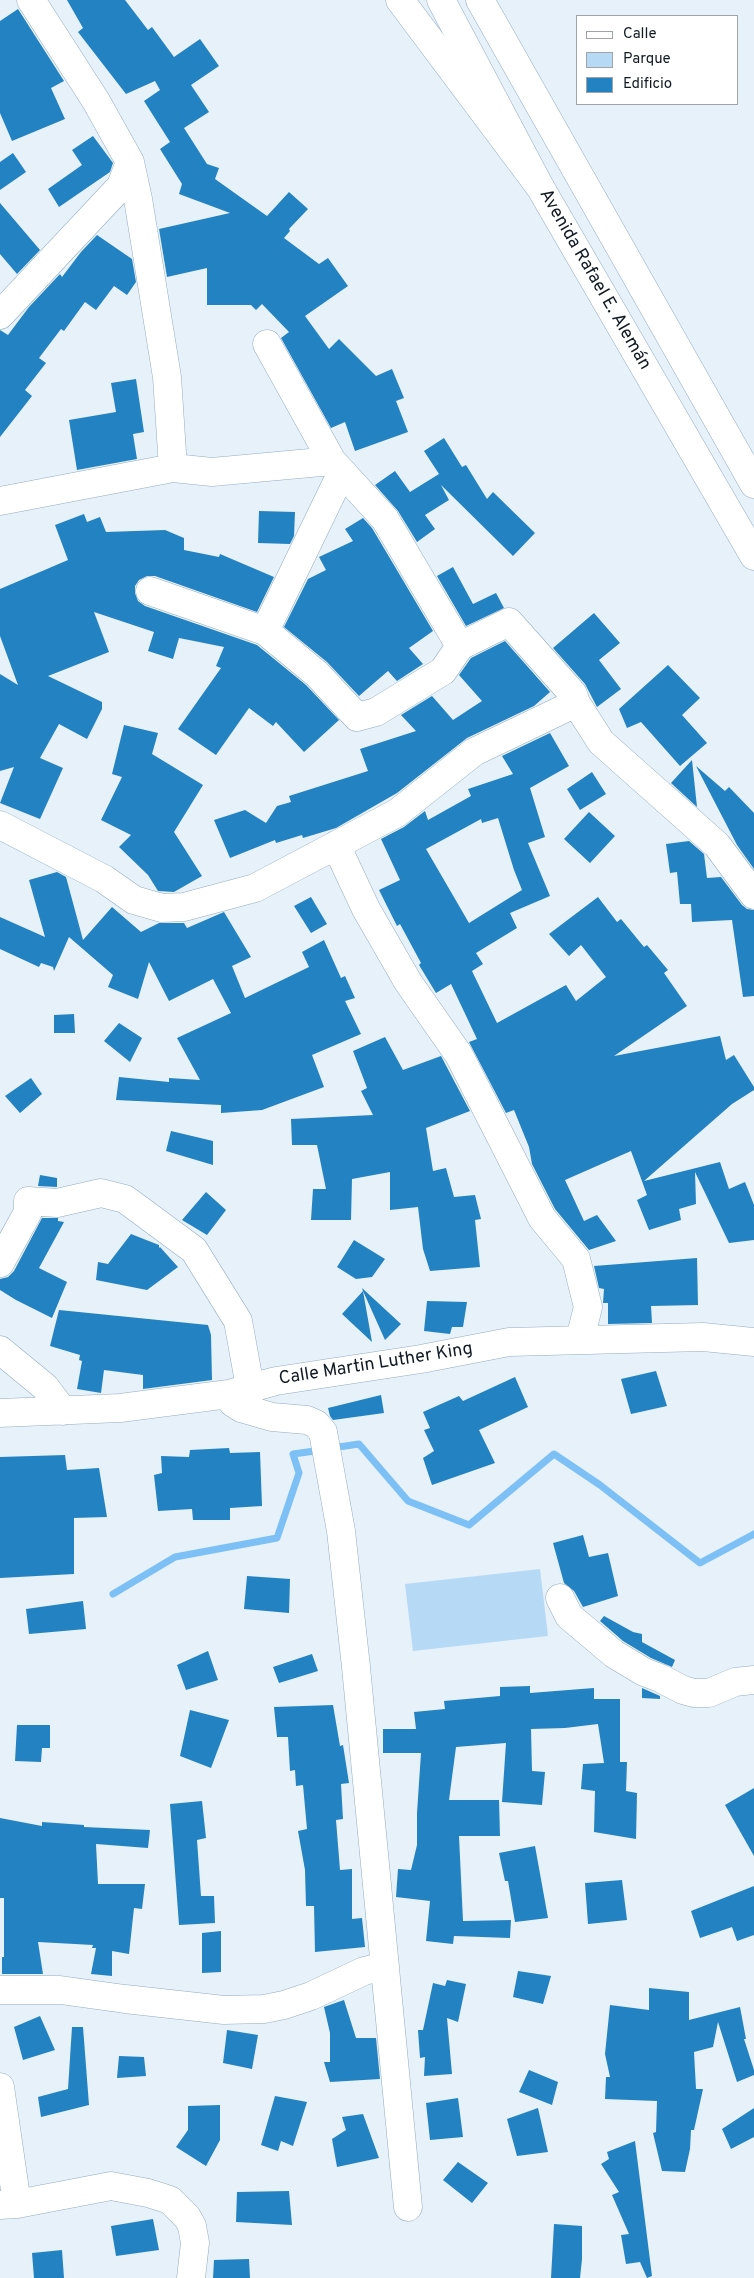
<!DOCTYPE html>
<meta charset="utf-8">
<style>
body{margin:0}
#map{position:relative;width:754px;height:2278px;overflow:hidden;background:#e6f1fa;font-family:Overpass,sans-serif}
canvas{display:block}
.legend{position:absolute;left:576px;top:15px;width:162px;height:90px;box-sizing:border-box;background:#fff;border:1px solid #a0a3a7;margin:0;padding:6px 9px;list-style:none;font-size:15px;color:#111a23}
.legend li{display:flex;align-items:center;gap:10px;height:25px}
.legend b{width:25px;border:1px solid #a0a3a7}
</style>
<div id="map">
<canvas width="754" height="2278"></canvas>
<ul class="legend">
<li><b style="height:6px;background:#fff"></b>Calle</li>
<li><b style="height:14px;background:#b6d9f6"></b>Parque</li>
<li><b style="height:14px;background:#2382c2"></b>Edificio</li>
</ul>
</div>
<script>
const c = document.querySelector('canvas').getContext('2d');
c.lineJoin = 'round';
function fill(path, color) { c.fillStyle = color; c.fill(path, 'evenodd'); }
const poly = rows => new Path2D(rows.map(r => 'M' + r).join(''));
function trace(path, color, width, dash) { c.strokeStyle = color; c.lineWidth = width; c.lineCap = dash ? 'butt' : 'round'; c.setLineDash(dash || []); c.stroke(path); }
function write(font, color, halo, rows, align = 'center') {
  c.font = font + ' Overpass,sans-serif'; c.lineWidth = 4; c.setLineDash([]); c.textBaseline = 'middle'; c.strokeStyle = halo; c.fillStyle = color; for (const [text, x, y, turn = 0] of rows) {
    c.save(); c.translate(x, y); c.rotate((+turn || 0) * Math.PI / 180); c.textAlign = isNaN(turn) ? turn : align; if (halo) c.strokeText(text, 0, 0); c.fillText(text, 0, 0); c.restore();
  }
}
fill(poly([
 [540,1569,548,1636,413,1651,405,1584]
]), '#b6d9f6');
trace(poly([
 [332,1448,359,1444,408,1501,469,1525,554,1454,600,1485,700,1563,754,1534],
 [113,1594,175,1557,277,1538,299,1473,293,1454,322,1450]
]), '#7cc0f6', 7);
fill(poly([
 [67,0,125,0,148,30,152,27,174,57,200,39,219,66,191,85,209,112,184,128,207,164,219,168,215,179,267,216,289,192,308,209,289,229,290,231,284,238,319,264,328,258,348,286,305,316,329,349,339,339,376,376,392,369,404,398,396,401,408,432,355,451,345,422,331,428,281,338,289,332,262,304,256,310,251,305,207,305,207,268,167,277,159,229,230,213,179,194,182,184,160,149,170,142,144,101,160,90,155,81,126,94,78,32,83,28],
 [18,9,64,81,51,88,65,119,12,141,0,113,0,21],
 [93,136,113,163,110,172,59,207,48,189,82,165,72,150],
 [13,153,26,172,0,190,0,162],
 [0,203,40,250,17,274,0,254],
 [97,235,132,259,136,282,127,295,114,286,96,310,85,302,64,331,61,329,39,358,46,363,25,390,32,396,0,437,0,330,8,335,29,307,60,274,62,277,81,252],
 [136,379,144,432,133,434,137,459,77,470,69,420,116,412,111,383],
 [444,438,462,467,466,465,487,499,493,492,535,533,513,556,441,485,449,500,425,515,435,529,417,542,398,511,375,485,395,471,410,492,439,474,424,451],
 [259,511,295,512,294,536,290,544,258,543],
 [84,514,87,522,100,517,106,532,165,530,184,538,184,550,219,557,220,554,274,577,257,612,155,576,147,576,139,580,135,586,135,593,138,601,145,606,257,645,306,685,339,720,304,752,276,722,273,726,249,708,216,755,178,729,221,668,216,666,224,647,179,638,173,659,148,651,154,632,94,612,109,652,48,676,102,702,102,709,87,739,59,724,40,758,63,768,40,819,0,803,14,767,0,771,0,674,18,685,0,636,0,589,68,560,55,525],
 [363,518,372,528,433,631,409,648,423,664,397,681,388,671,359,696,327,662,284,627,308,579,326,570,319,557,353,541,345,529],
 [453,567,473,604,496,593,504,608,466,626,437,576],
 [594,613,620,643,599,660,621,689,597,707,585,684,553,648],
 [505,641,550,692,534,706,467,738,397,793,336,828,303,838,302,835,276,843,275,840,230,858,214,820,245,810,266,823,277,806,291,802,289,796,368,771,360,749,416,731,401,715,432,696,453,720,482,701,459,675,471,658],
 [668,665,700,698,682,715,707,743,680,766,641,722,627,728,619,709],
 [124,725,158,733,152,754,203,785,174,832,202,876,174,892,158,891,148,875,119,847,131,835,101,820,122,777,112,774],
 [550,733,569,766,530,788,545,837,528,843,550,896,510,913,517,928,476,953,483,964,472,971,497,1023,566,985,576,1001,606,977,581,945,569,956,549,934,598,897,617,922,621,919,644,947,647,945,668,970,664,973,687,1006,614,1056,720,1036,726,1060,734,1055,754,1087,754,1090,732,1104,644,1181,720,1162,729,1189,745,1182,754,1205,754,1240,729,1243,695,1172,696,1204,679,1209,681,1220,649,1230,637,1200,647,1195,631,1151,565,1180,584,1221,597,1215,616,1241,589,1250,555,1209,532,1164,529,1147,514,1110,506,1113,469,1042,477,1039,451,984,436,993,419,965,421,963,400,924,397,926,379,890,400,880,381,839,404,827,425,811,428,820,471,796,468,789,513,774,502,756],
 [498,818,514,870,522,890,469,923,426,849,481,819,482,823],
 [692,760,697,807,671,783],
 [696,766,725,791,729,787,754,813,754,869,737,845],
 [592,772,606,794,580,810,567,789],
 [589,812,615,836,590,863,564,839],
 [689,841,704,854,707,878,721,877,742,905,747,909,754,910,754,996,743,997,732,920,692,922,691,904,680,904,677,872,670,873,666,844],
 [57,872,66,877,83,940,112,907,141,932,159,923,184,923,187,928,224,912,251,957,232,966,245,998,309,967,302,952,324,940,341,978,345,976,355,998,345,1001,361,1034,312,1055,324,1087,262,1110,221,1113,221,1105,116,1100,119,1077,169,1082,169,1078,200,1080,177,1038,231,1013,213,979,169,1001,149,962,138,999,108,987,113,975,69,937,54,971,53,967,41,963,39,967,0,949,0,917,45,937,29,880],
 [311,897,327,924,311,933,294,906],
 [74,1014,75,1033,54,1033,54,1015],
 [119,1023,142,1038,130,1062,104,1041],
 [385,1037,403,1070,441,1056,470,1111,426,1128,433,1171,446,1168,454,1197,475,1195,481,1219,475,1220,480,1267,430,1271,423,1249,418,1207,390,1210,390,1172,352,1179,351,1220,311,1220,313,1189,326,1189,317,1145,292,1145,291,1119,373,1115,361,1091,367,1088,353,1051],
 [31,1078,42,1094,20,1113,5,1096],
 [171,1131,213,1141,213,1165,166,1151],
 [40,1175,57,1178,57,1187,38,1186],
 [206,1192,226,1210,207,1235,182,1220],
 [42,1218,58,1218,58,1221,64,1222,39,1268,67,1282,52,1318,16,1300,0,1290,0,1279,8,1277,14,1271],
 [131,1234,159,1245,159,1248,160,1247,178,1267,147,1290,96,1280,98,1262,108,1264],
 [354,1240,385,1259,372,1277,356,1279,337,1267],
 [697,1258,698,1305,651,1306,652,1323,608,1324,608,1303,603,1303,604,1289,599,1288,594,1266],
 [362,1288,401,1324,385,1340,363,1291,372,1342,342,1314,363,1291],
 [427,1301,467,1302,463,1327,452,1327,450,1334,424,1331],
 [59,1310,208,1325,211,1335,212,1380,143,1389,143,1375,104,1370,101,1393,77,1389,82,1361,79,1360,80,1355,50,1346],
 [656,1371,667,1406,631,1414,621,1379],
 [515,1377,528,1407,479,1430,495,1463,432,1485,423,1458,434,1451,424,1430,430,1428,423,1412,459,1396,463,1401],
 [381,1395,384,1413,333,1420,330,1416,328,1408],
 [229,1448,230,1453,260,1452,262,1506,230,1508,230,1520,193,1520,192,1509,158,1511,154,1475,162,1473,161,1456,189,1457,190,1450],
 [65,1455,67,1470,99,1468,107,1517,74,1518,74,1574,0,1578,0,1457],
 [583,1535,589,1557,608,1553,618,1596,583,1607,574,1591,564,1583,553,1543],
 [247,1576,290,1579,289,1613,244,1609],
 [83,1601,86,1629,29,1634,26,1609],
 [604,1616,633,1632,642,1634,642,1642,675,1660,672,1667,651,1658,623,1641,600,1621],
 [208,1651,218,1680,186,1690,177,1665],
 [312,1654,318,1671,279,1683,273,1667],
 [530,1686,530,1693,594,1688,594,1699,620,1699,620,1762,627,1762,626,1791,637,1793,636,1839,594,1832,595,1791,581,1789,583,1764,604,1763,598,1724,565,1728,531,1729,532,1771,545,1772,542,1805,502,1802,506,1743,456,1747,449,1800,499,1800,500,1836,459,1836,463,1921,511,1920,510,1938,454,1936,453,1944,426,1941,430,1901,396,1897,398,1869,411,1870,417,1845,417,1813,421,1753,383,1753,383,1729,416,1729,414,1712,445,1709,444,1701,500,1696,500,1687],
 [642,1688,660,1696,660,1699,642,1698],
 [333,1705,340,1746,343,1745,349,1783,341,1784,343,1819,336,1820,340,1870,352,1869,352,1919,362,1918,365,1947,315,1952,314,1906,306,1906,305,1870,298,1831,307,1829,303,1785,296,1786,295,1770,290,1771,288,1737,277,1737,274,1707],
 [190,1710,229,1720,211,1768,180,1756],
 [17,1725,50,1725,50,1748,42,1748,41,1762,15,1761],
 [754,1788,754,1856,725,1805],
 [202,1801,206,1838,197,1840,201,1896,214,1896,215,1923,179,1925,170,1804],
 [0,1818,42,1826,42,1822,84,1825,84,1827,150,1830,148,1848,96,1844,98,1884,145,1884,142,1909,134,1908,129,1954,112,1951,112,1976,91,1974,96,1948,92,1948,93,1945,38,1942,43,1974,2,1974,2,1957,4,1957,4,1898,0,1898],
 [535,1846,548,1918,515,1922,508,1881,505,1881,499,1853],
 [622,1880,627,1920,588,1924,585,1883],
 [754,1886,754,1935,737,1941,732,1927,700,1938,691,1911],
 [221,1931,221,1972,202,1973,202,1933],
 [518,1971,551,1976,543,2004,513,1997],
 [447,1980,466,1984,458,2022,447,2018,452,2074,424,2076,425,2057,420,2058,418,2030,423,2030,433,1983,445,1986],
 [649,1988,689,1992,689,2020,740,2007,746,2039,744,2039,754,2070,754,2075,737,2082,718,2022,713,2047,694,2052,696,2089,703,2089,694,2130,691,2130,690,2149,685,2172,662,2171,653,2133,656,2132,657,2101,605,2099,606,2077,610,2077,605,2054,610,2005,649,2010],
 [344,2000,356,2038,376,2038,380,2079,330,2082,324,2062,330,2062,330,2033,324,2007],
 [40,2016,55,2050,23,2060,14,2027],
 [72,2027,83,2027,89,2105,41,2117,38,2097,68,2089],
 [227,2030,258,2035,252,2069,223,2063],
 [119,2056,144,2057,146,2076,117,2078],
 [529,2070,558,2082,552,2105,519,2092],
 [275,2096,307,2102,293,2146,281,2141,278,2151,261,2145],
 [458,2098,463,2137,430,2140,426,2103],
 [220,2105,220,2140,206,2166,176,2147,188,2130,188,2106],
 [538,2108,548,2152,517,2156,507,2119],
 [754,2108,754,2137,731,2149,722,2129],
 [363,2114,379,2158,337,2167,332,2139,346,2130,342,2117],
 [635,2141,652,2276,647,2278,640,2262,626,2264,621,2235,629,2234,612,2195,619,2192,601,2164,609,2159,607,2152],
 [458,2162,488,2183,472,2203,443,2180],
 [289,2191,292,2225,236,2222,237,2192],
 [153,2219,159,2250,116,2256,111,2226],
 [554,2224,582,2226,582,2259,580,2278,551,2278],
 [62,2250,64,2278,34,2278,32,2253],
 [249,2259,250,2278,213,2278,214,2260]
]), '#2382c2');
const minor = poly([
 [31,0,96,101,130,162,138,199,167,377,173,468],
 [0,315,121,186,130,162],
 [267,344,332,461,385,519,460,646,509,622,573,694,576,703,601,742,717,845,754,895],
 [0,501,173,468,212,472,332,461],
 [150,591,265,631,317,674,357,717,376,712,443,671,460,646],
 [265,631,342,472],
 [0,825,104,879,134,900,162,908,184,907,255,888,397,813,474,752,576,703],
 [336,845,366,909,408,982,459,1055,542,1218,576,1259,588,1307,580,1339],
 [0,1263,28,1212,28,1201,57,1203,101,1193,125,1199,194,1250,238,1321,250,1387],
 [0,1350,45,1387,63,1411],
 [229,1394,233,1403,241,1408,272,1417,307,1420,316,1424,323,1432,341,1531,356,1667,408,2207],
 [0,1413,120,1408,229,1394,276,1381,421,1359,509,1342,703,1337,754,1342],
 [560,1598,569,1616,614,1654,644,1672,660,1678,683,1690,694,1693,709,1693,735,1682,754,1680],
 [0,1990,60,1990,125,1999,224,2010,264,2009,284,2005,311,1996,364,1971,385,1966],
 [0,2087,17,2204],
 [0,2205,17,2204,111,2186,148,2193,170,2200,187,2217,192,2226,195,2243,191,2278]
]);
const major = poly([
 [441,0,540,187,754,556],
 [480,0,754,484]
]);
const highway = poly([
 [400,0,540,187]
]);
trace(minor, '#93acc2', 29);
trace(major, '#93acc2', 29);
trace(highway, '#93acc2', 29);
trace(minor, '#fff', 28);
trace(major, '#fff', 28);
trace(highway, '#fff', 28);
write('18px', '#111a23', '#fff', [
 ["Avenida Rafael E. Alemán",594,280,60],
 ["Calle Martin Luther King",376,1365,-9]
]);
</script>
